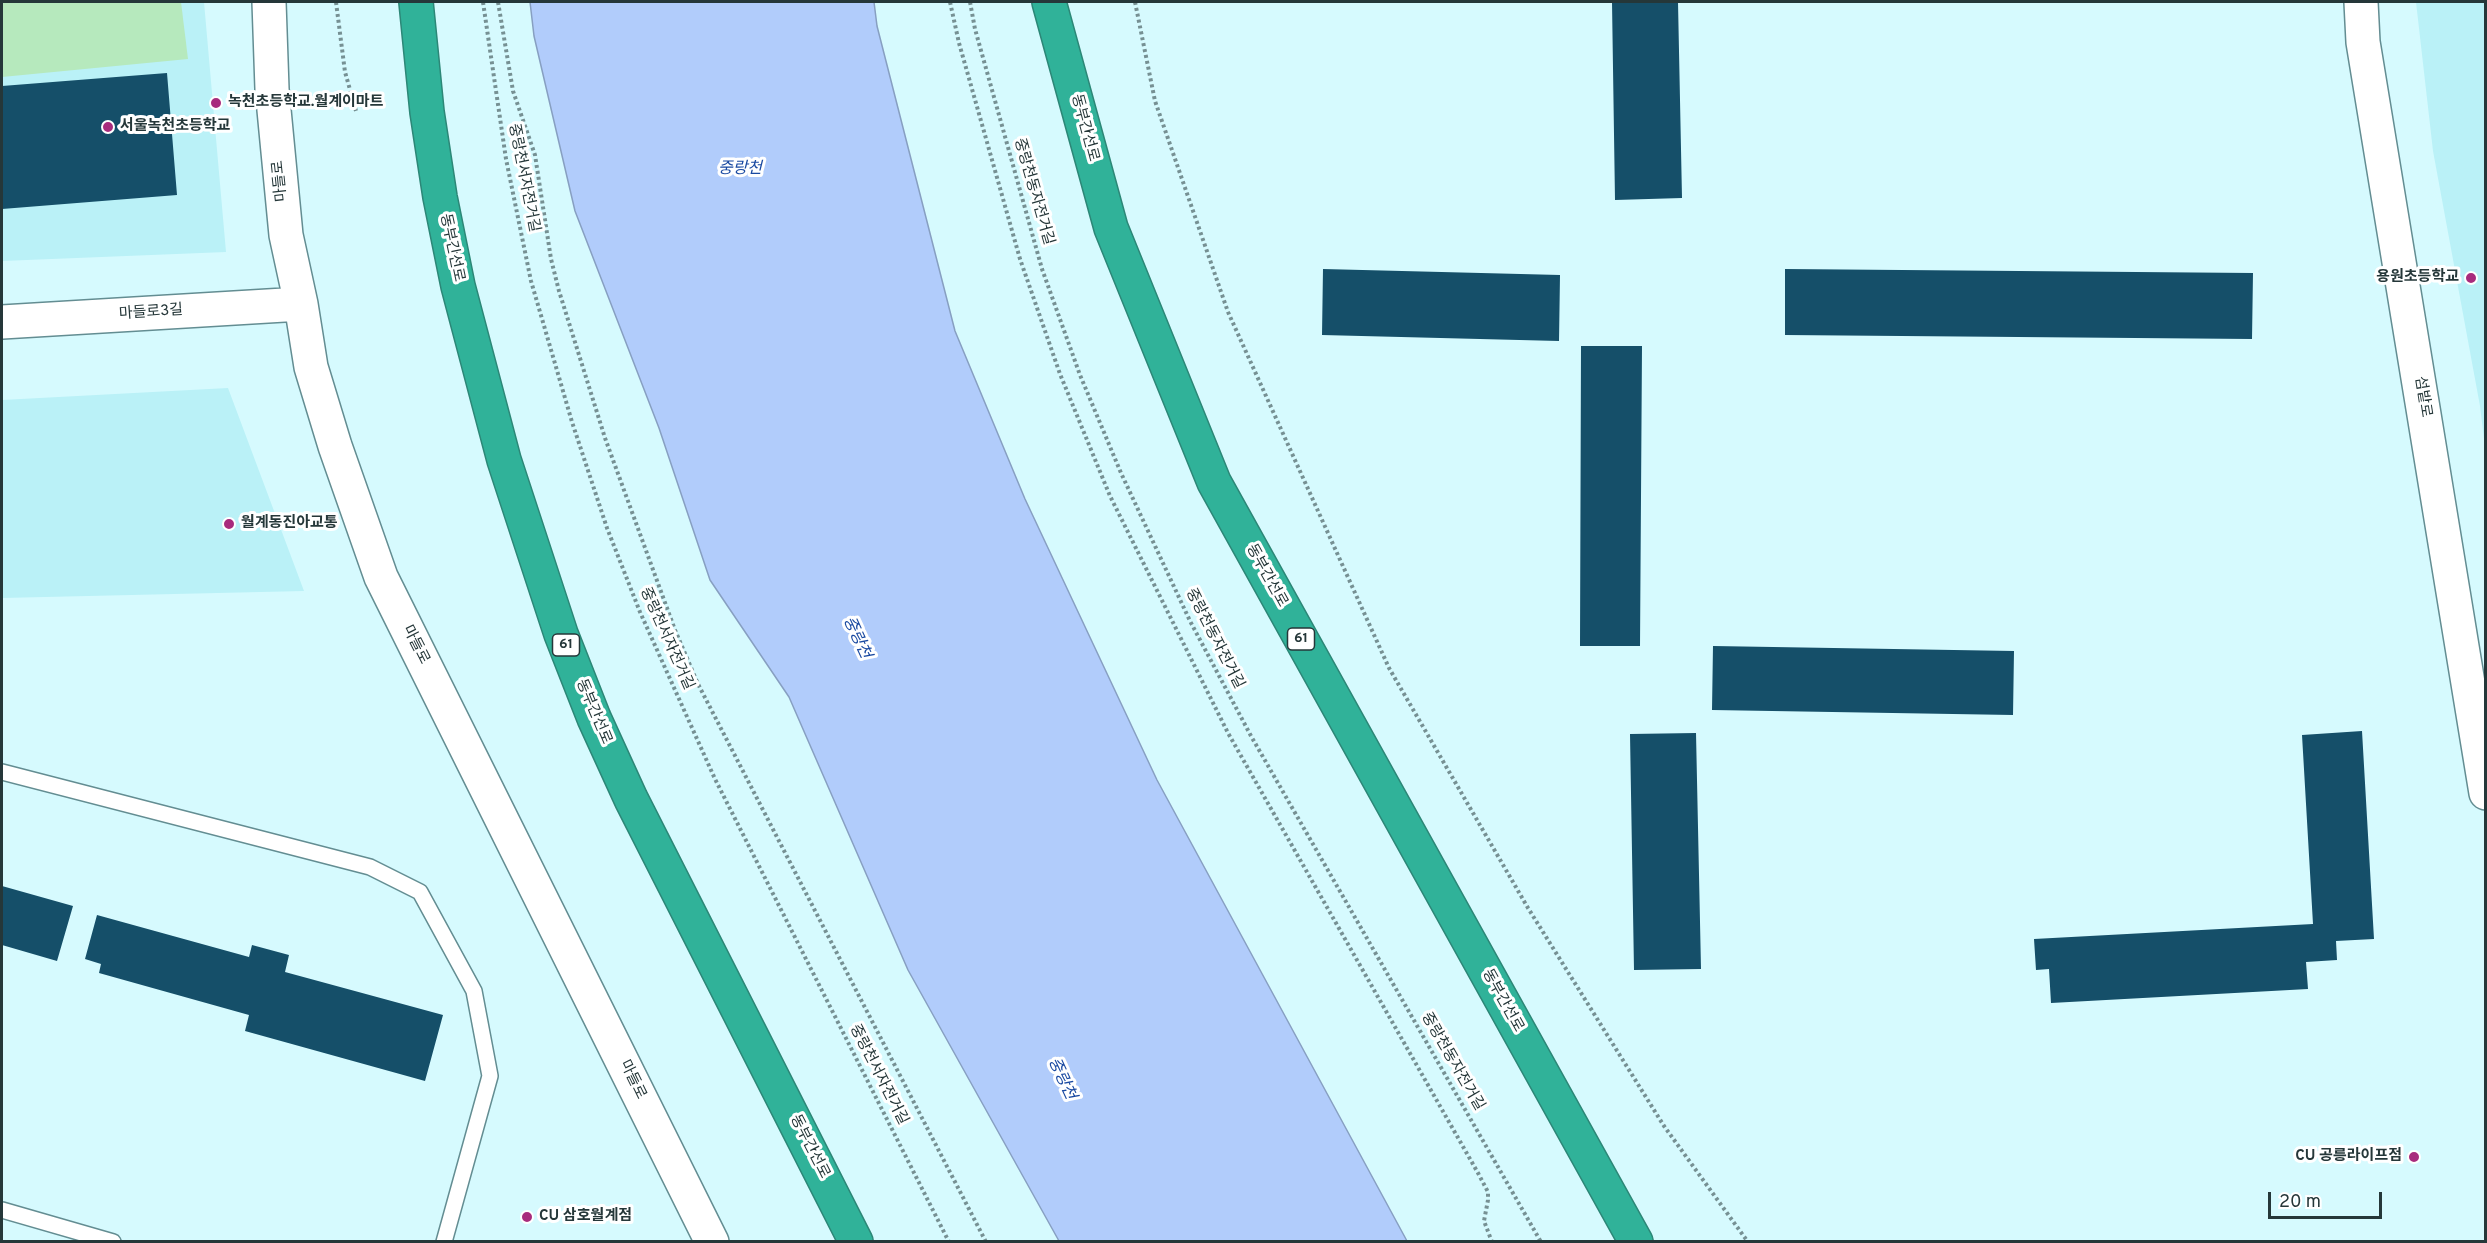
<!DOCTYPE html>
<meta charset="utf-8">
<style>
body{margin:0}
#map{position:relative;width:2487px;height:1243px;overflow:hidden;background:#d6fafe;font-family:Overpass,sans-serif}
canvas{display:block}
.frame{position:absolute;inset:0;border:3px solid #253739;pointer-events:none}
.scale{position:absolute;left:2268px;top:1192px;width:114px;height:27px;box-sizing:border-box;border:3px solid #253739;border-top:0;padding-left:8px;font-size:18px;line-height:21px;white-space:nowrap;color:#253739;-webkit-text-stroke:4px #fff;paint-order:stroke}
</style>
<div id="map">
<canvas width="2487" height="1243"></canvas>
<div class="frame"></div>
<div class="scale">20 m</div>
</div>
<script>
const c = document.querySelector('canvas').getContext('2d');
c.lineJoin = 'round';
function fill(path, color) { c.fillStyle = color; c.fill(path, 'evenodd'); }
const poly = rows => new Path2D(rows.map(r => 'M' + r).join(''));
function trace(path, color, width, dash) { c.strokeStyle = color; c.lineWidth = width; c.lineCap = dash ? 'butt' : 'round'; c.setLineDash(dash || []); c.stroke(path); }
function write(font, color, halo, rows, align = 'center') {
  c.font = font + ' Overpass,"Noto Sans KR",sans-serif'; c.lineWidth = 6; c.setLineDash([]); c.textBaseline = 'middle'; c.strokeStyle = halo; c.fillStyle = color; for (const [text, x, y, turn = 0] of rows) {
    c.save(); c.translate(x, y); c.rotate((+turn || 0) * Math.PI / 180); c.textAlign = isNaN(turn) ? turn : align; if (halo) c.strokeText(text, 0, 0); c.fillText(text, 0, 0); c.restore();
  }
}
fill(poly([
 [2,2,204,2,226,252,2,261],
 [2416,2,2485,2,2485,447,2480,406,2433,151],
 [228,388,304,591,2,598,2,400]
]), '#baf1f7');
fill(poly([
 [2,2,181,2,188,59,2,77]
]), '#b6e9bd');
const water = poly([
 [530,2,874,2,877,26,955,331,1025,499,1157,780,1407,1241,1059,1241,908,970,789,697,710,580,659,428,575,211,534,36,530,2]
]);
fill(water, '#b1ccfb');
trace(water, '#879fc1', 1.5);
fill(poly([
 [1612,2,1678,2,1682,198,1615,200],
 [167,73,177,195,2,209,2,86],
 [1323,269,1560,275,1559,341,1322,335],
 [1785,269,2253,273,2252,339,1785,335],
 [1581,346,1642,346,1640,646,1580,646],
 [1713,646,2014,651,2013,715,1712,710],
 [2362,731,2374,939,2336,941,2337,960,2306,962,2308,989,2051,1003,2049,969,2036,970,2034,939,2313,924,2302,735],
 [1696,733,1701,969,1634,970,1630,734],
 [2,886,73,906,57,961,2,945],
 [97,915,249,957,252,945,289,955,285,972,443,1015,425,1081,245,1031,249,1015,99,973,101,964,85,959]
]), '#154f69');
const lane = poly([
 [2,772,370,867,420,892,474,991,490,1076,444,1242],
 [2,1210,113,1242]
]);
const secondary = poly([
 [269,2,272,89,286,235,301,304,311,367,335,446,381,577,712,1242],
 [2361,2,2363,42,2486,793],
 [2,322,301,304]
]);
const highway = poly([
 [416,2,427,112,440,197,458,286,504,460,561,634,594,718,631,799,856,1242],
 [1049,2,1111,228,1214,482,1636,1242]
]);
trace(lane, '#638d92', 18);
trace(secondary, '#638d92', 36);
trace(highway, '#2c8777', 36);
trace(poly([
 [336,2,345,72,356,111],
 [483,2,506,159,531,281,572,422,607,528,640,612,715,779,949,1242],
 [498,2,513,91,535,155,551,259,559,291,605,438,675,630,698,684,986,1242],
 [950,2,959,43,1020,259,1060,374,1110,496,1228,733,1478,1173,1488,1192,1488,1200,1484,1221,1492,1242],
 [970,2,975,29,1042,269,1080,375,1121,473,1190,621,1251,736,1541,1242],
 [1135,2,1155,101,1228,312,1389,668,1528,908,1664,1126,1748,1242]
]), '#769093', 4, [3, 3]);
trace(lane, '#fff', 15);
trace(secondary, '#fff', 33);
trace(highway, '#30b299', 33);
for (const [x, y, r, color] of [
 [216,103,6,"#a82b7d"],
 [108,127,6,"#a82b7d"],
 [2471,278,6,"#a82b7d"],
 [229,524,6,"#a82b7d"],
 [2414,1157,6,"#a82b7d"],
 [527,1217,6,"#a82b7d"]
]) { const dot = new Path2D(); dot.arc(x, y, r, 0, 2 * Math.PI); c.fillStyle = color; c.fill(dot); trace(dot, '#fff', 2); }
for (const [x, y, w] of [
 [1301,639,27],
 [566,645,27]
]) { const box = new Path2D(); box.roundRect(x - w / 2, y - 11, w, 22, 4.5); c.fillStyle = '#fff'; c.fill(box); trace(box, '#253739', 1.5); }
write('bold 14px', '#253739', null, [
 ["61",1301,639],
 ["61",566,645]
]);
write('bold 15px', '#253739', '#fff', [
 ["녹천초등학교.월계이마트",228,103],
 ["서울녹천초등학교",120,127],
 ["용원초등학교",2459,278,"right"],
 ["월계동진아교통",241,524],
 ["CU 공릉라이프점",2402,1157,"right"],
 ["CU 삼호월계점",539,1217]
], 'left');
write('15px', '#253739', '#fff', [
 ["동부간선로",1084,128,75],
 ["중랑천서자전거길",523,178,79],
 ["마들로",281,181,-96],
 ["중랑천동자전거길",1033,192,74],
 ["동부간선로",451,248,78],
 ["마들로3길",151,313,-4],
 ["섬밭로",2422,397,81],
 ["동부간선로",1266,576,61],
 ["중랑천서자전거길",666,639,66],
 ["중랑천동자전거길",1214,639,63],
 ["마들로",415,645,63],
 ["동부간선로",593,712,67],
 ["동부간선로",1502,1001,61],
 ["중랑천동자전거길",1452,1062,60],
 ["중랑천서자전거길",878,1075,63],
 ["마들로",632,1080,64],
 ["동부간선로",809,1147,63]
]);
write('italic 16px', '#1949a1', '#fff', [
 ["중랑천",740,170],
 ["중랑천",856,638,65],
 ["중랑천",1061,1079,65]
]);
</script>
